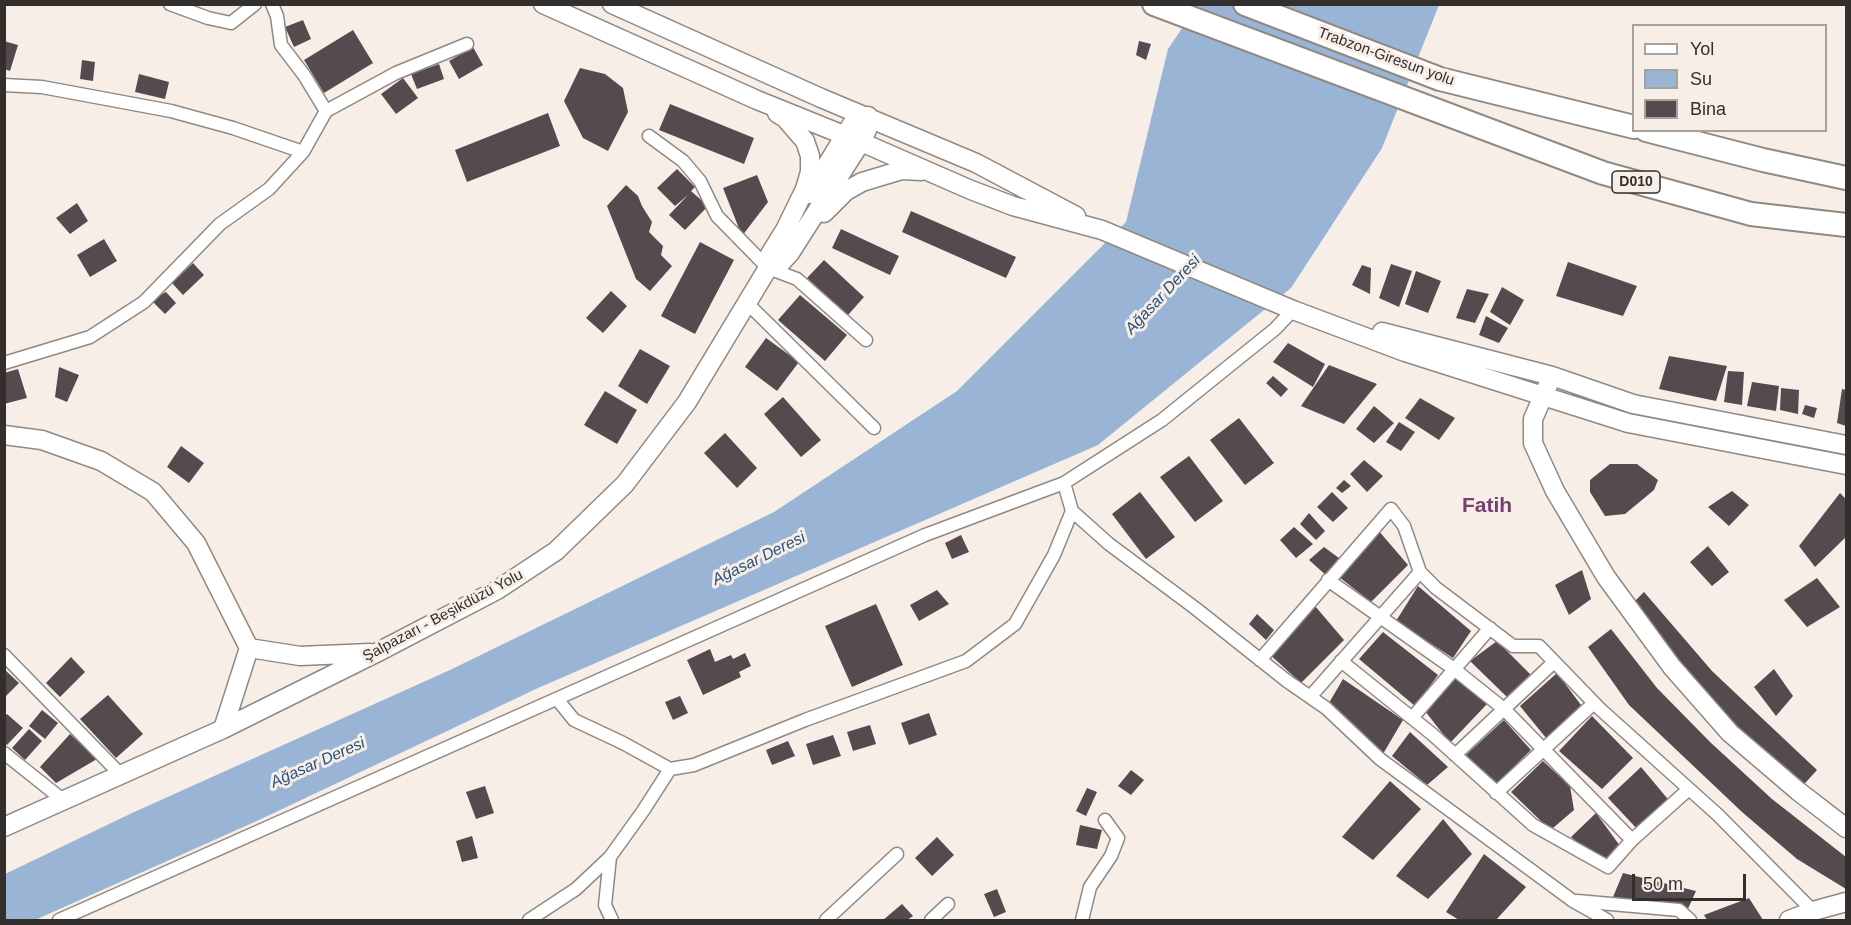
<!DOCTYPE html>
<meta charset="utf-8">
<style>
body{margin:0}
#map{position:relative;width:1851px;height:925px;overflow:hidden;background:#f7efe7;font-family:Helvetica,sans-serif}
canvas{display:block}
.frame{position:absolute;inset:0;border:6px solid #322f2c;pointer-events:none}
.legend{position:absolute;left:1632px;top:24px;width:195px;height:108px;box-sizing:border-box;background:#f7efe7;border:2px solid #a8a29c;margin:0;padding:8px 10px;list-style:none;font-size:18px;color:#322f2c}
.legend li{display:flex;align-items:center;gap:12px;height:30px}
.legend b{width:30px;border:2px solid #a8a29c}
.scale{position:absolute;left:1632px;top:874px;width:114px;height:27px;box-sizing:border-box;border:3px solid #322f2c;border-top:0;padding-left:8px;font-size:18px;line-height:21px;white-space:nowrap;color:#322f2c;-webkit-text-stroke:4px #f7efe7;paint-order:stroke}
</style>
<div id="map">
<canvas width="1851" height="925"></canvas>
<div class="frame"></div>
<ul class="legend">
<li><b style="height:8px;background:#fff"></b>Yol</li>
<li><b style="height:16px;background:#99b4d5"></b>Su</li>
<li><b style="height:16px;background:#554b4e"></b>Bina</li>
</ul>
<div class="scale">50 m</div>
</div>
<script>
const c = document.querySelector('canvas').getContext('2d');
c.lineJoin = 'round';
function fill(path, color) { c.fillStyle = color; c.fill(path, 'evenodd'); }
const poly = rows => new Path2D(rows.map(r => 'M' + r).join(''));
function trace(path, color, width, dash) { c.strokeStyle = color; c.lineWidth = width; c.lineCap = dash ? 'butt' : 'round'; c.setLineDash(dash || []); c.stroke(path); }
function write(font, color, halo, rows, align = 'center') {
  c.font = font + ' Helvetica,sans-serif'; c.lineWidth = 6; c.setLineDash([]); c.textBaseline = 'middle'; c.strokeStyle = halo; c.fillStyle = color; for (const [text, x, y, turn = 0] of rows) {
    c.save(); c.translate(x, y); c.rotate((+turn || 0) * Math.PI / 180); c.textAlign = isNaN(turn) ? turn : align; if (halo) c.strokeText(text, 0, 0); c.fillText(text, 0, 0); c.restore();
  }
}
fill(poly([
 [1198,5,1439,5,1382,148,1291,288,1098,445,538,688,259,820,35,920,5,920,5,874,132,813,450,670,774,512,957,391,1126,222,1168,49]
]), '#99b4d5');
fill(poly([
 [303,20,311,39,294,47,285,27],
 [353,30,373,63,324,93,304,60],
 [4,41,18,45,10,71,4,69],
 [1139,41,1151,44,1146,60,1136,55],
 [473,47,483,65,459,79,449,61],
 [82,60,95,62,93,81,80,79],
 [439,64,444,79,417,89,411,74],
 [580,68,605,74,623,88,628,112,608,151,583,138,564,101],
 [139,74,169,82,165,99,135,92],
 [403,78,418,98,396,114,381,94],
 [670,104,754,138,744,164,659,130],
 [548,113,560,146,467,182,455,150],
 [677,169,695,187,691,191,708,206,685,230,669,215,688,195,675,206,657,188],
 [757,175,768,202,742,236,723,188],
 [626,185,638,196,642,206,652,222,649,232,663,246,661,255,672,266,650,291,636,279,607,206],
 [77,203,88,221,70,234,56,218],
 [911,211,1016,257,1006,278,902,232],
 [841,229,899,256,890,275,832,248],
 [104,239,117,261,90,277,77,255],
 [700,242,734,260,695,334,661,316],
 [824,260,864,297,848,315,807,278],
 [1568,262,1637,286,1623,316,1556,296],
 [193,263,204,275,183,295,172,283],
 [1391,264,1412,271,1399,307,1379,298],
 [1362,265,1371,268,1370,294,1352,285],
 [1416,271,1441,281,1428,313,1405,304],
 [1502,287,1524,300,1510,325,1490,312],
 [1467,289,1489,294,1475,323,1456,318],
 [611,291,627,306,603,333,586,318],
 [166,292,176,303,165,314,151,300],
 [800,295,847,335,825,361,778,320],
 [1486,316,1508,328,1499,343,1479,335],
 [766,338,799,362,777,391,745,367],
 [1288,343,1325,364,1313,387,1273,362],
 [640,349,670,366,647,404,618,386],
 [1669,356,1727,366,1716,401,1659,389],
 [1329,365,1377,384,1344,424,1301,406],
 [59,367,79,375,67,402,55,397],
 [18,369,27,398,4,404,4,373],
 [1728,371,1744,372,1742,405,1724,402],
 [1273,376,1288,389,1281,397,1266,383],
 [1752,382,1779,386,1776,411,1747,406],
 [1781,388,1799,390,1798,414,1780,410],
 [1842,389,1846,390,1846,426,1837,423],
 [605,391,637,410,617,444,584,425],
 [783,397,821,440,801,457,764,414],
 [1420,398,1455,418,1439,440,1405,418],
 [1805,405,1817,408,1814,418,1802,414],
 [1374,406,1394,423,1374,443,1356,429],
 [1239,418,1274,463,1245,485,1210,440],
 [1399,422,1415,432,1401,451,1386,442],
 [725,433,757,468,737,488,704,453],
 [181,446,204,463,189,483,167,467],
 [1189,456,1223,501,1195,522,1160,477],
 [1364,460,1383,476,1367,492,1350,474],
 [1610,464,1637,464,1658,480,1654,490,1625,514,1605,516,1590,492,1590,480],
 [1344,480,1351,486,1342,493,1336,488],
 [1732,491,1749,505,1729,526,1708,507],
 [1140,492,1175,537,1146,559,1112,514],
 [1332,492,1348,508,1333,522,1317,507],
 [1840,493,1846,499,1846,537,1815,567,1799,546],
 [1309,513,1325,531,1316,540,1300,524],
 [1294,527,1313,544,1296,558,1280,540],
 [1378,530,1408,565,1371,602,1334,573],
 [961,535,969,552,952,559,945,543],
 [1708,546,1729,572,1712,586,1690,562],
 [1324,547,1343,561,1328,577,1309,560],
 [1582,570,1591,599,1569,615,1555,585],
 [1817,578,1840,607,1807,627,1784,600],
 [1418,586,1471,631,1453,658,1396,621],
 [937,590,949,604,919,621,910,605],
 [1644,592,1712,671,1817,770,1798,791,1711,711,1628,608],
 [876,604,903,665,852,687,825,626],
 [1315,606,1344,640,1301,683,1267,652],
 [1257,614,1274,630,1266,640,1249,624],
 [1611,629,1657,688,1710,742,1772,799,1846,857,1846,889,1797,859,1742,812,1629,705,1588,647],
 [1383,632,1438,675,1415,706,1359,659],
 [1497,641,1535,679,1508,698,1470,661],
 [710,649,715,662,731,655,733,659,745,653,751,666,739,672,741,677,703,695,687,660],
 [71,657,85,672,60,697,46,683],
 [4,669,19,683,4,698],
 [1774,669,1793,696,1776,716,1754,687],
 [1557,673,1581,705,1546,738,1520,706],
 [1460,674,1487,704,1450,743,1425,711],
 [1343,679,1403,720,1380,759,1326,708],
 [108,695,143,734,116,758,80,719],
 [680,696,688,713,673,720,665,702],
 [42,710,58,723,45,739,29,726],
 [929,713,937,735,909,745,901,723],
 [7,714,23,728,7,745,4,743,4,717],
 [1592,716,1633,758,1602,789,1559,751],
 [1504,720,1531,750,1497,783,1466,755],
 [870,725,876,744,853,751,847,732],
 [29,729,42,741,25,760,12,748],
 [1410,732,1448,767,1427,785,1392,756],
 [70,734,97,759,56,783,40,767],
 [833,735,841,756,813,765,806,744],
 [788,741,795,756,772,765,766,750],
 [1543,761,1570,786,1574,810,1553,828,1545,825,1511,792],
 [1641,767,1672,804,1640,832,1608,798],
 [1131,770,1144,780,1131,795,1118,786],
 [1390,781,1421,809,1373,860,1342,837],
 [485,786,494,813,476,819,466,792],
 [1087,788,1097,792,1086,816,1076,811],
 [1596,813,1623,850,1608,867,1571,837],
 [1443,819,1472,854,1428,899,1396,876],
 [1080,825,1102,830,1097,849,1076,845],
 [472,836,478,858,462,862,456,841],
 [937,837,954,855,932,876,915,858],
 [1484,854,1526,887,1496,920,1459,920,1446,912],
 [1623,873,1696,891,1687,911,1613,897],
 [997,889,1006,912,994,917,984,894],
 [1749,898,1763,920,1707,920,1704,915],
 [902,904,913,916,907,920,883,920]
]), '#554b4e');
const street = poly([
 [170,4,208,18,231,23,255,4],
 [272,4,277,16,281,45,304,75,326,111],
 [4,85,42,87,171,111,233,128,303,152],
 [649,136,683,161,700,181,717,216,768,268,797,279,866,340],
 [747,303,874,428],
 [4,363,90,337,144,302,220,224,269,189,303,152,326,111,396,73,467,44],
 [1064,483,1072,511,1109,544,1195,608,1287,681,1326,708,1380,759,1573,901,1607,920],
 [1328,580,1454,669,1504,709,1632,840],
 [4,655,121,775],
 [1260,660,1391,509,1404,526,1420,572,1436,588,1513,646,1539,646,1600,709,1718,815,1813,911],
 [1341,661,1432,734,1533,825,1608,867,1632,840,1689,789],
 [1310,697,1420,572],
 [557,699,574,720,623,743,670,769,694,765,805,720,966,661,1015,624,1054,555,1072,511],
 [1412,718,1490,628],
 [4,753,63,800],
 [1455,755,1554,662],
 [1496,793,1594,703],
 [1577,901,1679,910,1690,920],
 [59,920,925,535,1064,483,1162,420,1275,329,1293,310],
 [529,920,576,889,610,857],
 [612,920,605,905,610,857,643,811,670,769],
 [826,920,897,854],
 [931,920,948,904],
 [1082,920,1090,887,1111,856,1118,838,1105,820]
]);
const secondary = poly([
 [543,4,757,100,861,142,971,190,1013,206,1102,230,1293,310,1405,352,1628,423,1846,465],
 [612,4,821,98,976,163,1076,216],
 [824,213,846,191,862,182,902,170,921,171],
 [768,268,780,264,790,253,861,142,867,130,868,116,852,124,809,194],
 [1382,332,1552,376,1633,404,1846,445],
 [1552,376,1533,419,1533,443,1555,491,1606,577,1672,667,1730,733,1798,791,1846,828],
 [4,435,42,440,101,461,153,492,196,543,249,648,223,729],
 [249,648,300,656,370,653],
 [4,827,223,729,378,652,497,590,556,551,625,484,687,402,768,268,770,254,785,230,805,189,810,172,810,156,805,141,785,118,777,113],
 [1789,920,1813,911,1846,902]
]);
const highway = poly([
 [1154,4,1603,173,1751,214,1846,225],
 [1245,4,1440,79,1634,127],
 [1646,130,1763,160,1846,178]
]);
trace(street, '#908982', 15);
trace(secondary, '#908982', 21);
trace(highway, '#908982', 26);
trace(street, '#fff', 12);
trace(secondary, '#fff', 18);
trace(highway, '#fff', 22);
for (const [x, y, w] of [
 [1636,182,48]
]) { const box = new Path2D(); box.roundRect(x - w / 2, y - 11, w, 22, 4.5); c.fillStyle = '#f7efe7'; c.fill(box); trace(box, '#322f2c', 1.5); }
write('bold 14px', '#322f2c', null, [
 ["D010",1636,182]
]);
write('15px', '#322f2c', '#f7efe7', [
 ["Trabzon-Giresun yolu",1386,57,20],
 ["Şalpazarı - Beşikdüzü Yolu",443,616,-28]
]);
write('italic 16px', '#2b507d', '#f7efe7', [
 ["Ağasar Deresi",1163,295,-47],
 ["Ağasar Deresi",759,559,-26],
 ["Ağasar Deresi",318,763,-24]
]);
write('bold 21px', '#764070', '#f7efe7', [
 ["Fatih",1487,506]
]);
</script>
